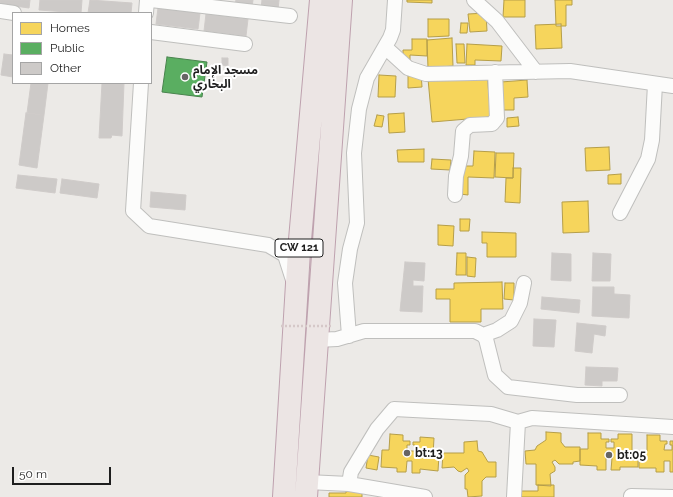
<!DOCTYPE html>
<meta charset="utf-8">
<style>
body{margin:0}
#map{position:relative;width:673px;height:497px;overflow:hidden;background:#eceae7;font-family:Raleway,sans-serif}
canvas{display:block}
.legend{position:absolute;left:12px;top:12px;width:140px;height:72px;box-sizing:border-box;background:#fff;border:1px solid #a5a5a5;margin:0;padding:5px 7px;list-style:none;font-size:12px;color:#1e1e1e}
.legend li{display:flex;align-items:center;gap:8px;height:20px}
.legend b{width:20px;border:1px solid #a5a5a5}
.scale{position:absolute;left:12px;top:467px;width:99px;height:18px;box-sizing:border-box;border:2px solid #1e1e1e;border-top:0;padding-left:5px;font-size:12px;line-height:14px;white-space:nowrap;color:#1e1e1e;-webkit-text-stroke:3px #fff;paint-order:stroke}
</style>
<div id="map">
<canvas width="673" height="497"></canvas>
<ul class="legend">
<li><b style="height:11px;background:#f6d55c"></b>Homes</li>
<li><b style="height:11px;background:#5aae61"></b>Public</li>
<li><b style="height:11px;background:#cdcac8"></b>Other</li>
</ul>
<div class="scale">50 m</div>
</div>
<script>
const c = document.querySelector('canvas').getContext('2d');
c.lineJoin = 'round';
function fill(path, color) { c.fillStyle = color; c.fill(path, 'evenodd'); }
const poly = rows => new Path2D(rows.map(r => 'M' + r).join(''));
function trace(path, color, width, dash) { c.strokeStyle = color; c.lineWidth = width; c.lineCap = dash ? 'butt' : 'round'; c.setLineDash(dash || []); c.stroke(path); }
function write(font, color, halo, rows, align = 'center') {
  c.font = font + ' Raleway,"Noto Sans Arabic",sans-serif'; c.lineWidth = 4; c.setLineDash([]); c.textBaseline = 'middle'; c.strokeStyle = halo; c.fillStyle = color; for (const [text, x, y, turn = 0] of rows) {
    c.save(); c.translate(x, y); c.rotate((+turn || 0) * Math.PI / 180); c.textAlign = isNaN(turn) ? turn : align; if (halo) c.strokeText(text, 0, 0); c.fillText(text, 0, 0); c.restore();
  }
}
const homes = poly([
 [407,0,432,0,432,3,407,2,407,0],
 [504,0,525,0,525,17,503,17,504,0],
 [555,0,572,0,572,5,566,5,566,26,556,26,555,0],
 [486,13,487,31,470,32,468,14,486,13],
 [428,19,449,19,449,36,428,37,428,19],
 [461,23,468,23,467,33,460,33,461,23],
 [561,24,562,48,536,49,535,25,561,24],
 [452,38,453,66,428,68,427,40,452,38],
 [412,39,427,39,427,56,410,55,410,64,403,63,403,50,412,50,412,39],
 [456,44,464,44,465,63,457,63,456,44],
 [467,44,502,46,501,61,475,60,475,65,466,65,467,44],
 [421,72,422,87,408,88,408,73,421,72],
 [487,74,491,117,432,122,428,79,487,74],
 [379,75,396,76,395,97,378,97,379,75],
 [527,80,528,97,514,98,514,110,502,110,501,82,527,80],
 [404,113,405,132,389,133,388,114,404,113],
 [377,115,384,116,382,127,374,126,377,115],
 [518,117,519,126,507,127,507,118,518,117],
 [609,147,610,170,586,171,585,148,609,147],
 [424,149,424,162,398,162,397,150,424,149],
 [474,151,495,152,494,178,468,177,468,195,460,194,461,166,473,166,474,151],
 [496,153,514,153,513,178,495,177,496,153],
 [432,159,451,160,450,170,431,169,432,159],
 [513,168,521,168,520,203,505,202,506,178,513,178,513,168],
 [621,174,621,184,608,184,608,175,621,174],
 [588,201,589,232,563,233,562,202,588,201],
 [460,219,470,219,469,231,460,231,460,219],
 [438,225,454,226,453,246,438,245,438,225],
 [482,232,516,233,516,257,487,257,487,243,482,243,482,232],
 [457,253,466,253,466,275,456,275,457,253],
 [467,257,476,258,475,277,467,276,467,257],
 [502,282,503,309,481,309,481,322,450,322,450,299,436,299,436,289,454,289,454,283,502,282],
 [505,283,514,283,514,300,504,299,505,283],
 [546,432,561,433,561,442,565,447,580,447,580,461,573,462,573,464,559,464,555,460,552,462,555,467,555,471,550,474,551,486,536,485,536,464,526,464,525,451,535,450,537,446,546,440,546,432],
 [588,433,601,433,601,439,609,439,609,442,606,442,606,448,614,448,614,442,611,442,611,439,618,439,618,434,632,434,632,451,638,451,638,467,620,467,620,470,611,470,612,458,606,458,606,470,597,470,597,466,580,465,580,449,588,449,588,433],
 [390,434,403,435,403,441,410,441,410,445,407,445,407,451,415,451,415,445,413,445,413,442,420,442,420,437,434,438,433,455,439,455,438,471,420,469,420,473,412,473,412,461,407,461,406,472,397,472,397,468,381,467,382,450,389,450,390,434],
 [647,435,660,435,660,441,667,441,667,444,665,444,664,450,672,450,672,445,670,445,670,441,673,441,673,472,670,472,670,461,664,461,664,472,656,472,656,468,639,468,639,451,647,451,647,435],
 [477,441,478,451,482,452,488,462,496,462,496,477,486,477,482,481,482,496,468,497,467,489,465,489,465,475,469,471,467,468,461,472,458,471,454,467,442,468,443,453,464,453,464,442,477,441],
 [368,455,379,457,377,470,366,468,368,455],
 [538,485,554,485,554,497,521,497,521,491,538,491,538,485],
 [346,487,362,487,362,497,329,497,329,493,346,493,346,487]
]);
fill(homes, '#f6d55c');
trace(homes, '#b59e49', 1);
const public = poly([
 [167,57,207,62,202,97,162,92,167,57]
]);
fill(public, '#5aae61');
trace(public, '#48834d', 1);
const building = poly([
 [0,0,30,0,29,8,0,4,0,0],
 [40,0,82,0,81,13,39,10,40,0],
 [90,0,132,3,131,13,88,13,90,0],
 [236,0,253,0,252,7,235,5,236,0],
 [262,0,279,0,278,10,261,8,262,0],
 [158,8,200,13,198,29,156,24,158,8],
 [206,14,248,19,246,36,204,31,206,14],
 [4,54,13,55,13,77,1,75,4,54],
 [222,58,228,58,228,66,222,65,222,58],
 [31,83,48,83,44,115,27,113,31,83],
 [102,83,124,83,122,136,112,135,111,138,99,138,102,83],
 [26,113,44,115,37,168,19,165,26,113],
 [18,175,57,179,55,193,16,188,18,175],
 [62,179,99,184,97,198,60,193,62,179],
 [151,192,186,195,185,210,150,207,151,192],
 [552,253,571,254,571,281,551,280,552,253],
 [593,253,611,254,610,281,592,281,593,253],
 [405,262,425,263,424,281,413,280,413,286,423,286,422,312,400,311,405,262],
 [593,287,614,287,614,294,630,295,629,318,592,316,593,287],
 [542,297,580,300,579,313,541,309,542,297],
 [534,319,556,320,554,347,533,346,534,319],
 [577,323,606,326,605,336,594,334,592,353,575,351,577,323],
 [586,367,618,368,617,381,602,381,602,386,585,385,586,367]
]);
fill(building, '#cdcac8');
trace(building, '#cfcbc9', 1);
const minor = poly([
 [151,0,290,16],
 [474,0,497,21,536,72],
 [0,11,14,13],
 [146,13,147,0],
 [151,32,245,44],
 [385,47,408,68,426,74,570,71,673,86],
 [141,83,133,211,149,226,268,245,285,255,293,280],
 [455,195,456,176,461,156,463,131,470,125,492,124,497,118,495,72],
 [620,213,648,159,652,140,655,84],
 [483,335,497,330,511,321,520,303,524,283],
 [349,336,345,283,350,249,357,223,354,153,359,109,367,78,390,38,393,30,395,0],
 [317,340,337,339,364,331,475,331,483,335,486,339,495,375,508,387,577,395,620,395],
 [307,482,349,484,425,497],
 [349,484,351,472,377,429,394,409,491,414,518,422],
 [631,496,673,497],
 [514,497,518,422,532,418,673,427]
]);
const trunk = poly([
 [284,497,299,251,321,0],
 [306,497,341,0]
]);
trace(minor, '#bfbfbd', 16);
trace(trunk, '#bea1ae', 24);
trace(minor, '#fcfcfb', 14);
trace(trunk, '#ece5e4', 22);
trace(poly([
 [281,326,332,326]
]), '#d5c8c8', 2.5, [2, 2]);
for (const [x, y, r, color] of [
 [185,77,4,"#666564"],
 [407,453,4,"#666564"],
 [609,455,4,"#666564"]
]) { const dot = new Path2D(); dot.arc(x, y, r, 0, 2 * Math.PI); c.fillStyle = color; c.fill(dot); trace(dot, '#fff', 1.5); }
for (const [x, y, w] of [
 [299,248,48]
]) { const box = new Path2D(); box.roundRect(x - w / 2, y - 9, w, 18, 3); c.fillStyle = '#fff'; c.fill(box); trace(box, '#1e1e1e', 1); }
write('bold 11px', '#1e1e1e', null, [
 ["CW 121",299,248]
]);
write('bold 12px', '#1e1e1e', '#fff', [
 ["مسجد الإمام",193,70],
 ["البخاري",193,84],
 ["bt:13",415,453],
 ["bt:05",617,455]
], 'left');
</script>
